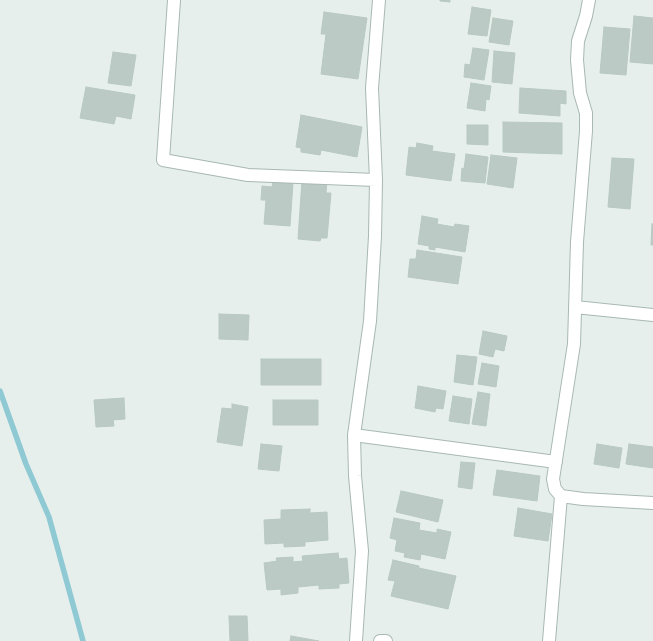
<!DOCTYPE html>
<style>
body{margin:0}
canvas{display:block;background:#e6efeb}
</style>
<canvas width="653" height="641"></canvas>
<script>
const c = document.querySelector('canvas').getContext('2d');
c.lineJoin = 'round';
const poly = rows => new Path2D(rows.map(r => 'M' + r).join(''));
function trace(path, color, width, dash) { c.strokeStyle = color; c.lineWidth = width; c.lineCap = dash ? 'butt' : 'round'; c.setLineDash(dash || []); c.stroke(path); }
function fill(path, color) { c.fillStyle = color; c.fill(path, 'evenodd'); }
trace(poly([
 [0,391,26,464,49,517,83,641]
]), '#8ec9d4', 5.5);
const building = poly([
 [440,0,450,0,450,2,440,1,440,0],
 [472,7,491,10,487,36,468,34,472,7],
 [324,12,367,18,358,79,321,74,326,34,321,34,324,12],
 [634,16,653,18,653,64,630,62,634,16],
 [493,18,513,21,509,45,489,42,493,18],
 [604,27,630,29,626,75,600,73,604,27],
 [473,48,489,50,484,80,464,77,465,64,470,65,473,48],
 [494,51,515,53,512,84,492,82,494,51],
 [113,52,136,55,131,86,108,83,113,52],
 [471,83,491,86,489,100,486,99,485,111,467,108,471,83],
 [86,87,135,95,131,119,116,116,114,124,80,118,86,87],
 [520,88,566,91,566,104,560,103,560,116,519,113,520,88],
 [301,115,362,127,357,157,321,150,320,155,301,152,301,148,296,147,301,115],
 [503,122,562,123,562,154,503,152,503,122],
 [467,125,488,125,488,145,467,144,467,125],
 [417,143,433,146,432,151,455,154,451,181,406,175,409,147,416,148,417,143],
 [466,154,488,157,485,183,461,181,462,168,464,169,466,154],
 [491,155,517,158,513,188,487,184,491,155],
 [612,158,634,159,630,209,608,207,612,158],
 [302,180,327,181,326,193,331,193,327,238,321,238,320,241,298,239,302,180],
 [273,181,293,183,290,226,264,224,266,200,261,200,262,186,272,187,273,181],
 [422,216,438,219,437,224,454,227,455,224,469,226,465,252,435,247,435,250,429,249,429,246,418,244,422,216],
 [652,224,653,224,653,245,651,245,652,224],
 [417,250,462,257,458,284,408,277,410,259,416,259,417,250],
 [219,314,249,315,248,340,219,339,219,314],
 [483,331,507,336,504,351,495,349,493,357,479,354,483,331],
 [457,355,477,357,473,385,454,382,457,355],
 [261,359,321,359,321,385,261,385,261,359],
 [482,363,499,366,496,387,478,384,482,363],
 [418,386,446,391,443,409,436,408,435,412,415,408,418,386],
 [478,392,490,394,486,426,472,424,478,392],
 [453,396,472,399,469,424,449,421,453,396],
 [124,398,125,419,113,420,114,426,96,427,94,400,124,398],
 [273,400,318,400,318,425,273,425,273,400],
 [232,404,248,407,242,446,217,442,222,408,232,409,232,404],
 [261,444,282,446,279,471,258,469,261,444],
 [597,444,622,448,619,468,594,464,597,444],
 [629,444,653,447,653,468,626,464,629,444],
 [461,462,475,463,472,489,458,487,461,462],
 [497,470,540,476,537,501,493,495,497,470],
 [401,491,443,500,438,522,396,512,401,491],
 [518,508,552,514,548,541,514,536,518,508],
 [310,509,310,513,327,512,328,540,305,542,305,546,284,547,284,543,265,544,264,520,281,519,281,510,310,509],
 [394,518,420,523,419,530,437,533,437,529,451,532,445,559,421,554,420,560,404,557,405,553,395,551,397,540,390,538,394,518],
 [338,553,339,559,347,558,349,583,339,584,339,588,319,589,319,585,298,587,298,593,281,595,281,589,267,590,264,563,277,561,276,558,293,557,293,562,303,561,302,556,338,553],
 [393,560,419,566,419,568,456,576,448,609,391,596,395,581,388,580,393,560],
 [229,616,247,616,248,641,230,641,229,616],
 [291,636,319,641,290,641,291,636]
]);
fill(building, '#bbcac4');
trace(building, '#b8c9c2', 1);
const minor = poly([
 [174,0,163,160,248,175,376,180],
 [589,0,586,16,578,41,577,60,580,93,586,113,586,131,577,242,574,344,553,479,555,489,561,496,583,499,653,503],
 [575,307,653,315],
 [354,435,556,462],
 [356,641,362,551,355,476,354,435,370,321,375,236,376,180,372,88,379,0],
 [380,641,386,641],
 [549,641,561,496]
]);
trace(minor, '#a8b8b2', 14);
trace(minor, '#fff', 12);
</script>
